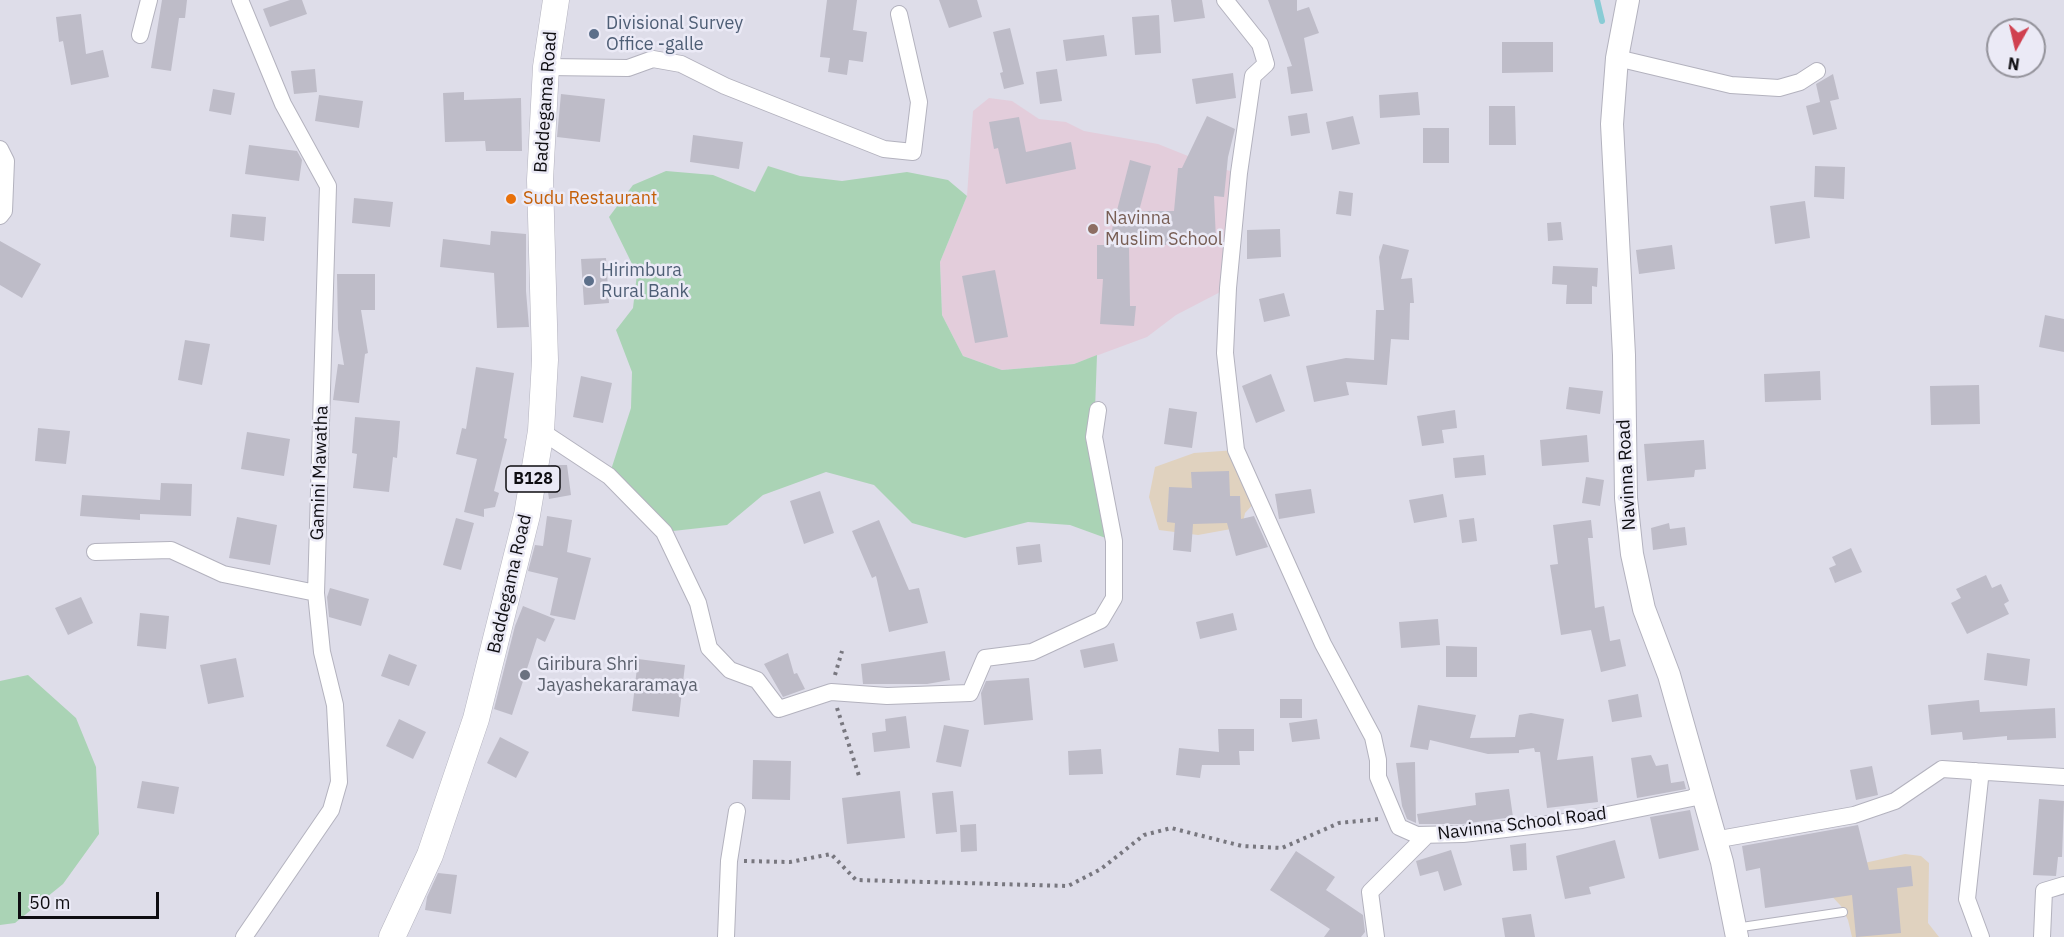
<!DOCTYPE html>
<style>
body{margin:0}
#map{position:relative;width:2064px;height:937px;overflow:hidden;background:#dedde9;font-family:"IBM Plex Sans",sans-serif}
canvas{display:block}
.north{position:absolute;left:1986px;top:18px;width:60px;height:60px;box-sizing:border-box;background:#ebeaf6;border:2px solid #93929a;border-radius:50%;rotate:188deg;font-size:16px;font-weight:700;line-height:24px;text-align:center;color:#0e0d11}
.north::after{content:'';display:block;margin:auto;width:21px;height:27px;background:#d0404f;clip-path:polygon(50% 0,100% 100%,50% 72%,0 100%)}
.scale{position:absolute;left:18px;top:892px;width:141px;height:27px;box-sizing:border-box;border:3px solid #0e0d11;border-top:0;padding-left:8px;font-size:18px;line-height:21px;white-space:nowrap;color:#0e0d11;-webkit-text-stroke:4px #ebeaf6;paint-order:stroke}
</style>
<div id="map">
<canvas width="2064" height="937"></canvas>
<div class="north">N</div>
<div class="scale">50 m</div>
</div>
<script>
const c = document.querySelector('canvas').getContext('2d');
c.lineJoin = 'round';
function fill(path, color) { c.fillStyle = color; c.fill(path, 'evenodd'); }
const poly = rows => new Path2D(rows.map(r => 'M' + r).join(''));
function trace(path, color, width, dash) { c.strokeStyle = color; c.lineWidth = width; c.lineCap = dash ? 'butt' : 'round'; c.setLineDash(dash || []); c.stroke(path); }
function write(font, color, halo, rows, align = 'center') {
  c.font = font + ' "IBM Plex Sans",sans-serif'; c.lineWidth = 5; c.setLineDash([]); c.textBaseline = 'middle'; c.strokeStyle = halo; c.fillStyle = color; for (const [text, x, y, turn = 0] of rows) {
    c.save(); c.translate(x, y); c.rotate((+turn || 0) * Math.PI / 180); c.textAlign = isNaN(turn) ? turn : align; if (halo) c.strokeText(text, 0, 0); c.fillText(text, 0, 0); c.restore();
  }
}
fill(poly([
 [1236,450,1257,500,1245,513,1242,527,1198,535,1159,530,1149,497,1155,467,1194,453],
 [1905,854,1921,856,1929,863,1928,923,1939,937,1852,937,1848,920,1841,906,1826,890,1828,871]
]), '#e0d2bf');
fill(poly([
 [989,98,1012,101,1039,119,1066,122,1084,131,1158,144,1218,168,1239,173,1228,288,1176,315,1147,337,1074,364,1002,370,963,356,942,315,940,262,967,196,973,111]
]), '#e3cddb');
fill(poly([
 [768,166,800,176,842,181,907,172,948,180,967,196,940,262,942,315,963,356,1002,370,1074,364,1097,355,1094,437,1114,541,1070,525,1028,522,965,538,912,523,874,485,826,472,763,495,727,525,664,532,609,476,631,408,632,372,616,330,633,308,637,274,609,217,633,185,666,171,713,175,755,192],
 [28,675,76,718,96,767,99,834,63,884,15,923,0,925,0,681]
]), '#aad3b5');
trace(poly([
 [1597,0,1602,21]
]), '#89ccd5', 6);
fill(poly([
 [162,0,187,0,185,18,179,18,171,71,151,68],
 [290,0,302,0,307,14,270,27,263,9],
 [827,0,857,0,853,30,867,32,863,62,849,60,847,75,828,72,830,58,820,57],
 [939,0,977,0,982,17,949,28],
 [1171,0,1202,0,1205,18,1174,22],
 [1268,0,1297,0,1297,11,1309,7,1319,33,1304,38,1313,91,1291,94,1287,67,1292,66],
 [81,14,86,54,103,50,109,77,71,85,63,41,59,42,56,17],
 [1159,15,1161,53,1135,55,1132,17],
 [1010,28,1024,84,1004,89,1000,73,1003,72,993,32],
 [1104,35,1107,56,1066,61,1063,40],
 [1502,42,1553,42,1553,72,1502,73],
 [315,69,317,92,294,94,291,71],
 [1057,69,1062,101,1040,104,1036,72],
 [1233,73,1236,98,1196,104,1192,79],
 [1833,74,1839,99,1830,101,1837,129,1813,135,1806,106,1820,102,1816,84],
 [213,89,235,93,231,115,209,111],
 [464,92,464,100,521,98,522,151,486,151,485,141,445,142,443,93],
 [1418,92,1420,115,1380,118,1379,95],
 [561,94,605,99,600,142,557,137],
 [319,95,363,101,359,128,315,121],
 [1489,106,1515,106,1516,145,1489,145],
 [1307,113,1310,133,1291,136,1288,116],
 [1207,116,1235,129,1228,157,1224,197,1214,196,1216,240,1166,242,1166,245,1129,246,1130,306,1136,306,1134,326,1100,324,1103,279,1097,279,1097,245,1108,245,1130,160,1151,166,1139,211,1174,211,1178,168,1182,168],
 [1353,116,1360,144,1332,150,1326,122],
 [1019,117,1026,152,1071,142,1076,169,1006,184,998,148,994,149,989,122],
 [1423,128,1449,128,1449,163,1423,163],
 [693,135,743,142,739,169,690,162],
 [249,145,297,151,302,160,299,181,245,174],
 [1815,166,1845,167,1844,199,1814,197],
 [1339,191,1353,193,1351,216,1336,214],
 [354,198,393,202,390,227,352,223],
 [1805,201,1810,238,1775,244,1770,206],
 [232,214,266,217,264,241,230,237],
 [1561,222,1563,240,1548,241,1547,223],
 [1280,229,1281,257,1247,259,1247,230],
 [491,231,526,234,526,291,529,327,497,328,494,273,440,267,443,239,490,245],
 [0,241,41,264,22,298,0,285],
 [1383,244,1409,250,1401,279,1412,278,1414,303,1410,303,1409,340,1391,339,1387,385,1346,382,1349,395,1314,402,1306,366,1346,358,1374,360,1376,310,1384,310,1379,257],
 [1672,245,1675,269,1639,274,1636,250],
 [606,258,609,303,584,305,581,259],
 [1553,266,1598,268,1597,287,1592,286,1592,304,1566,304,1567,285,1552,284],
 [995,270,1008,337,975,343,962,276],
 [337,274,375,274,375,310,361,310,368,353,365,354,359,403,333,400,338,364,344,365,338,329],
 [1284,293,1290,316,1264,322,1259,299],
 [2045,315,2064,319,2064,352,2039,347],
 [185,340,210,344,202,385,178,380],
 [476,367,514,373,504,438,507,439,494,491,499,493,495,507,484,509,484,517,464,512,477,459,456,454,462,428,466,429],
 [1820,371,1821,400,1765,402,1764,374],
 [1271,374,1285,411,1256,423,1242,386],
 [581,376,612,383,603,423,573,417],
 [1979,385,1980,424,1931,425,1930,386],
 [1569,387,1603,391,1600,414,1566,409],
 [1169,408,1197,412,1192,448,1164,444],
 [1455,410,1457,428,1442,430,1444,443,1422,446,1417,416],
 [355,417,400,421,397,458,393,457,389,492,353,488,357,454,352,453],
 [38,428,70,431,66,464,35,461],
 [247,432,290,439,284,476,241,469],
 [1587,435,1589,462,1542,466,1540,440],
 [1704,440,1706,469,1695,470,1694,477,1647,481,1644,444],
 [1484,455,1486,475,1455,478,1453,458],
 [551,465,567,465,571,495,549,499,547,485],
 [1229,471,1230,496,1240,496,1241,519,1254,516,1268,547,1236,556,1227,523,1193,524,1191,552,1173,550,1175,523,1167,522,1169,487,1192,488,1191,472],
 [1586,477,1604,480,1600,506,1582,503],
 [161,483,192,484,191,516,140,514,140,520,80,516,82,495,160,500],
 [1311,489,1315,513,1279,519,1275,494],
 [820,491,834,533,804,544,790,501],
 [1443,494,1447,517,1414,523,1409,500],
 [547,516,572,520,567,552,591,558,575,620,550,615,558,578,528,571,535,545,543,546],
 [237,517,277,525,270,565,229,558],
 [456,518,474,523,461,570,443,565],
 [1474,518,1477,541,1462,543,1459,520],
 [879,520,909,590,919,588,928,623,889,632,876,576,872,578,852,531],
 [1591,520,1593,538,1588,538,1595,608,1604,606,1610,641,1620,639,1626,666,1601,672,1591,630,1561,635,1550,565,1558,564,1553,525],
 [1669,523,1670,529,1685,527,1687,545,1653,550,1651,528],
 [1040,544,1042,562,1018,565,1016,547],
 [1851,548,1862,572,1835,583,1829,568,1836,565,1832,557],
 [1986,575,1992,588,2001,584,2009,601,2004,604,2009,614,1967,634,1951,603,1961,598,1956,589],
 [330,588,369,599,361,626,329,617,327,597],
 [81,597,93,623,68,635,55,608],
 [523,606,555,619,545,642,537,638,512,715,494,709,515,626],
 [140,613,169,616,166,649,137,646],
 [1233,613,1237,630,1200,639,1196,622],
 [1438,619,1440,645,1401,648,1399,622],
 [1114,643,1118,661,1084,668,1080,650],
 [1446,646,1477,647,1477,677,1446,677],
 [945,651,950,680,927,684,863,684,861,664],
 [788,653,794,674,797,673,805,689,783,697,764,664],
 [1987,653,2030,659,2027,686,1984,680],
 [389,654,417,665,409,686,381,676],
 [236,658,244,697,208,704,200,665],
 [638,659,685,665,679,717,632,711],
 [1029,678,1033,720,984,725,981,693,986,681],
 [1638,694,1642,717,1612,722,1608,700],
 [1280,699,1302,699,1302,718,1280,718],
 [1979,700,1980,712,2055,708,2056,738,2007,740,2007,736,1963,740,1962,732,1931,735,1928,705],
 [1418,705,1476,715,1470,738,1515,737,1519,715,1531,713,1564,719,1557,760,1593,756,1598,802,1547,808,1540,752,1535,752,1534,748,1519,750,1519,753,1488,754,1430,740,1428,750,1410,747],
 [906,716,910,748,874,752,872,733,886,731,885,719],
 [399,719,426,732,413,759,386,746],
 [1317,719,1320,739,1292,742,1289,723],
 [944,725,969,730,961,767,936,762],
 [1218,729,1254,729,1254,751,1239,751,1240,765,1202,765,1200,778,1176,775,1179,748,1219,752],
 [500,737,529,752,516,778,487,763],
 [1101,749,1103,774,1069,775,1068,751],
 [1651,755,1656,766,1668,764,1671,783,1684,781,1686,789,1637,798,1631,758],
 [753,760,791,761,790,800,752,799],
 [1415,762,1416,823,1407,819,1402,806,1396,763],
 [1872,766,1878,795,1856,800,1850,770],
 [142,781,179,787,174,814,137,808],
 [1509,789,1513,817,1462,824,1419,824,1417,814,1476,805,1475,793],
 [900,791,905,838,847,844,842,798],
 [953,791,957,832,936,834,932,793],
 [2039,799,2064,801,2062,857,2058,857,2056,876,2033,875],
 [1690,810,1699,850,1659,859,1650,817],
 [976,824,977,851,961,852,960,825],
 [1858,825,1869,870,1911,866,1913,886,1897,888,1901,933,1856,937,1852,895,1765,908,1760,868,1746,871,1742,846],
 [1615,840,1625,878,1589,887,1591,894,1565,899,1556,856],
 [1526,843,1527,870,1513,871,1510,845],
 [1451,850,1462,885,1444,891,1438,871,1420,876,1416,861],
 [1296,851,1335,877,1326,890,1363,915,1365,932,1361,937,1324,937,1330,929,1270,890],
 [438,873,457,875,451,914,425,910,427,897],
 [1531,914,1535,937,1505,937,1502,918]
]), '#bebcc8');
const lane = poly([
 [1735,928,1843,912]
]);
const street = poly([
 [240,0,283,104,328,186,316,593,322,652,335,705,339,782,331,810,244,937],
 [1225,0,1260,44,1266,64,1253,76,1239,173,1228,288,1225,353,1236,450,1323,644,1373,737,1378,760,1378,777,1399,827,1417,835,1463,834,1582,820,1692,798,1701,792],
 [140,35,149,0],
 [1617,58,1731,85,1779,88,1800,82,1817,71],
 [546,67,628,68,653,59,681,64,725,86,884,149,913,152,919,102,899,14],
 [0,149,6,161,4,211,0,216],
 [541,431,609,476,664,532,698,603,709,648,730,670,757,680,779,709,831,692,887,696,970,693,985,658,1032,652,1101,620,1114,598,1114,541,1094,437,1098,410],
 [95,552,171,550,223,574,316,593],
 [1976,771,1980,779,1967,899,1981,937],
 [1714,840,1854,815,1895,801,1942,769,2064,777],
 [726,937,729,861,737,811],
 [1376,937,1370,892,1427,835],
 [2042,937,2044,891,2064,885]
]);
const secondary = poly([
 [1628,0,1617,58,1612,124,1624,355,1626,498,1632,554,1644,609,1669,675,1722,862,1737,937]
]);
const primary = poly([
 [392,937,430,855,476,719,527,515,541,431,545,360,540,180,546,67,556,0]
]);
trace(lane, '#b3b2be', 10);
trace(street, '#b3b2be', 18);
trace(secondary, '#b3b2be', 24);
trace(primary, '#b3b2be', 27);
trace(poly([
 [835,675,842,651],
 [837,708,860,779],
 [744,861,790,862,831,854,856,880,1068,886,1101,869,1144,835,1171,828,1242,846,1282,848,1339,823,1379,819]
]), '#78777f', 4, [3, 4.5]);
trace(lane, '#fff', 8);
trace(street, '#fff', 16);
trace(secondary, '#fff', 22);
trace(primary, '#fff', 26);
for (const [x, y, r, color] of [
 [594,34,6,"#5c6f8a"],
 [511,199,6,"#e8710a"],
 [1093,229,6,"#8d6e63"],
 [589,281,6,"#5c6f8a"],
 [525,675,6,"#6b7280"]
]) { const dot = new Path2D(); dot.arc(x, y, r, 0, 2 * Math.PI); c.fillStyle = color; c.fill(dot); trace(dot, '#ebeaf6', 2); }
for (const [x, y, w] of [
 [533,479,54]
]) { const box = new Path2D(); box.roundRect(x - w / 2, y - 13, w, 26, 4.5); c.fillStyle = '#ebeaf6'; c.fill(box); trace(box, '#0e0d11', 1.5); }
write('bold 16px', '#0e0d11', null, [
 ["B128",533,479]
]);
write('18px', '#4e5e75', '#ebeaf6', [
 ["Divisional Survey",606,24],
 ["Office -galle",606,45],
 ["Hirimbura",601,271],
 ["Rural Bank",601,292]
], 'left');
write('18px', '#0e0d11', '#ebeaf6', [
 ["Baddegama Road",546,102,-86],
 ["Gamini Mawatha",320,473,-88],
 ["Navinna Road",1627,475,-93],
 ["Baddegama Road",510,584,-77],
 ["Navinna School Road",1522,824,-7]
]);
write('18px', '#c56008', '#ebeaf6', [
 ["Sudu Restaurant",523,199]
], 'left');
write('18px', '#785e54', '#ebeaf6', [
 ["Navinna",1105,219],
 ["Muslim School",1105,240]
], 'left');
write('18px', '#5b616d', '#ebeaf6', [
 ["Giribura Shri",537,665],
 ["Jayashekararamaya",537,686]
], 'left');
</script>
